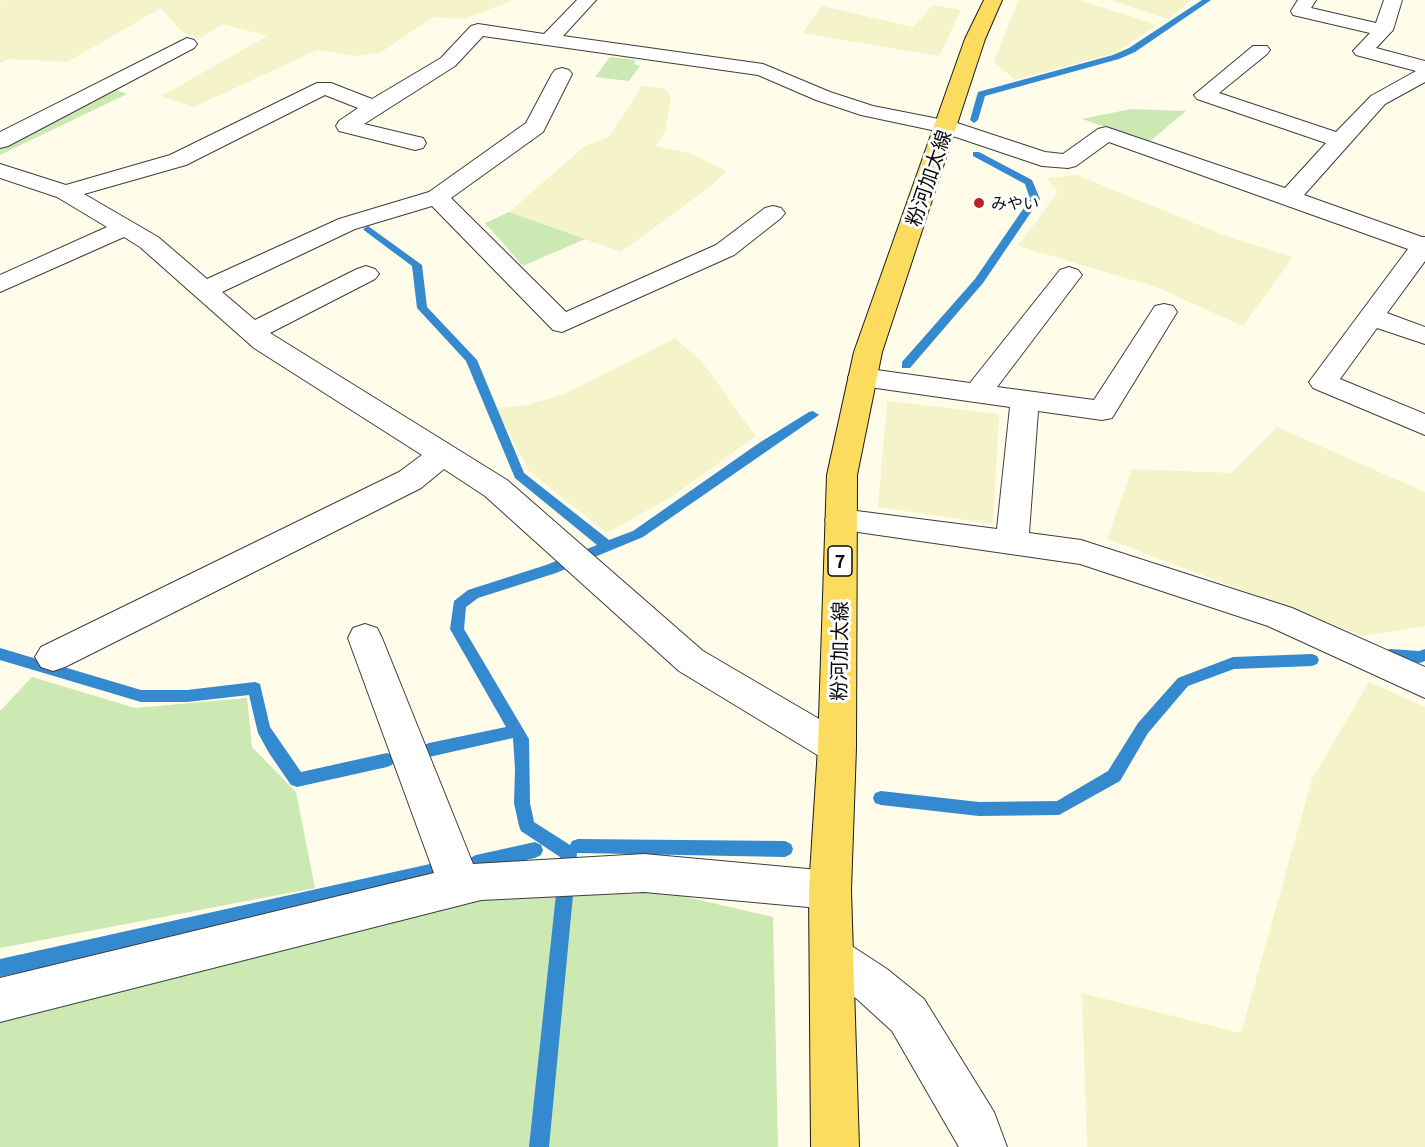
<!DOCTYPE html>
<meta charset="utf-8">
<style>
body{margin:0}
canvas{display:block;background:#fffce9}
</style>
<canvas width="1425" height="1147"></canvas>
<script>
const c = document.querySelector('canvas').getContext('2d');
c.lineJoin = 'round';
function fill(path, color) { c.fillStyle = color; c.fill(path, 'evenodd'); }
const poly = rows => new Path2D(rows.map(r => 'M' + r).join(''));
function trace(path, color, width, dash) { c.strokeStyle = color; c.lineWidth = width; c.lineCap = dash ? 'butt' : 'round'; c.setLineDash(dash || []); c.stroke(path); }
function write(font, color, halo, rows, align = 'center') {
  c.font = font + ' Georgia,"Noto Sans JP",serif'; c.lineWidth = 6; c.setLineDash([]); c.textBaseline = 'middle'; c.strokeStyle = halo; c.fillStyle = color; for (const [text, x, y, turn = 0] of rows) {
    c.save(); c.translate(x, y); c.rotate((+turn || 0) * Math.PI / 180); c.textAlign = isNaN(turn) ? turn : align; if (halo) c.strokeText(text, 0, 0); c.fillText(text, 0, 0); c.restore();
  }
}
fill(poly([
 [2,0,514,0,464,19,433,17,380,53,354,56,317,50,194,107,161,96,267,36,223,24,198,39,181,31,161,8,67,62,9,59,0,63,0,2],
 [1018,0,1079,0,1157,25,1116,53,1015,80,994,62],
 [1111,0,1192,0,1168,19],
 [933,5,961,10,939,56,802,33,822,6,913,27],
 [642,86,664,88,671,97,665,132,655,146,693,154,726,171,711,186,621,252,509,212,585,146,609,137],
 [1077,175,1223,235,1293,257,1243,326,1156,287,1018,246,1058,192,1046,178],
 [675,338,702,362,756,436,673,496,607,533,529,471,496,408,527,405,565,394],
 [887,401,999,414,993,524,878,507],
 [1277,427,1425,492,1425,626,1364,636,1107,539,1132,469,1231,473],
 [1369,682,1425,707,1425,1147,1087,1147,1082,993,1241,1033,1312,779]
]), '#f5f3ca');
fill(poly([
 [610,57,636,60,634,64,640,66,629,81,595,77],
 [113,89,127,94,0,155,0,149],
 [1131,109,1186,111,1149,142,1082,119],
 [509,212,585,239,523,266,485,223],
 [32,677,135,708,247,698,252,747,296,792,315,888,0,948,0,711],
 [639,886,773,917,778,1147,0,1147,0,1016,481,896]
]), '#cce9b3');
fill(poly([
 [1202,0,1211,0,1135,52,1119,59,985,96,978,120,974,123,970,120,978,92,1113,55,1129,48,1202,0],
 [973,152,979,152,1032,180,1040,199,983,283,910,368,902,368,902,362,975,279,1030,199,1025,184,973,156,973,152],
 [368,226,422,265,427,307,477,360,524,473,609,540,633,531,759,443,809,412,813,411,819,415,643,537,556,573,478,598,466,607,464,629,529,739,530,803,534,822,570,845,572,841,578,839,785,841,791,844,793,849,791,854,785,857,577,853,549,1147,529,1147,560,857,521,831,519,826,514,803,515,769,513,738,429,757,424,755,421,750,424,745,429,743,506,727,450,629,454,601,468,590,546,565,597,545,515,478,466,361,417,308,412,266,365,231,363,229,368,226],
 [0,648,141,690,187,690,255,682,260,684,270,727,301,772,387,753,392,755,395,760,392,765,387,767,297,787,291,785,269,753,258,733,249,695,187,702,141,702,0,660,0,648],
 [1390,649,1419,651,1425,649,1425,661,1420,663,1385,659,1383,655,1385,651,1390,649],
 [1312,654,1317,656,1319,660,1317,664,1312,666,1234,669,1188,686,1148,733,1120,781,1059,815,979,816,881,805,875,803,873,798,875,793,881,791,979,802,1057,801,1108,771,1138,723,1178,678,1233,657,1312,654],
 [535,842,541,845,543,850,541,855,535,858,476,871,470,868,468,863,470,858,476,855,535,842],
 [430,864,436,867,438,872,436,877,430,880,0,977,0,959,430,864]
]), '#3489cf');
const street = poly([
 [577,0,596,0,563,36,763,64,830,92,873,106,954,122,1045,152,1063,154,1098,129,1106,127,1285,188,1326,143,1197,99,1194,95,1253,46,1267,46,1270,50,1267,54,1219,93,1336,132,1371,96,1416,71,1356,55,1353,51,1370,33,1293,15,1291,11,1298,0,1316,0,1311,8,1376,23,1384,0,1402,0,1393,30,1376,48,1425,61,1425,82,1385,104,1304,195,1422,237,1425,237,1425,261,1387,313,1425,327,1425,344,1377,328,1340,379,1425,414,1425,435,1313,388,1309,382,1408,249,1109,142,1076,166,1068,168,1042,166,941,132,861,115,816,100,758,75,483,36,455,66,364,124,423,138,426,143,423,148,415,150,339,131,336,126,339,121,358,108,325,95,186,165,84,194,158,237,207,279,339,219,429,192,526,123,552,74,555,70,562,68,569,70,572,74,543,132,451,198,566,312,716,245,765,208,773,206,781,208,785,213,781,218,734,255,562,332,553,330,432,206,355,229,222,292,255,320,357,269,366,266,375,269,379,274,375,279,270,333,507,480,703,651,850,737,856,748,850,759,837,764,824,759,679,671,485,496,444,469,421,488,65,667,53,671,41,667,35,657,41,647,399,472,422,455,254,348,140,247,124,237,0,292,0,275,107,227,57,197,0,178,0,164,66,185,170,155,317,83,331,83,372,99,441,58,471,26,478,24,544,34,577,0],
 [187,38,194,40,197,44,194,48,8,146,0,148,0,132,187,38],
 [1069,267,1078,270,1082,275,997,387,1094,400,1155,306,1164,304,1173,306,1177,312,1112,418,1102,420,1038,411,1029,533,1081,540,1292,608,1425,667,1425,698,1268,626,1080,564,830,528,825,520,830,512,841,509,997,529,1010,407,862,386,852,383,848,377,852,371,862,368,970,383,1060,270,1069,267],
 [365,624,377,628,382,638,473,864,644,854,830,871,845,876,851,890,845,904,830,909,644,892,481,900,0,1022,0,978,434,873,348,638,353,628,365,624],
 [832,937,847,943,887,969,924,999,994,1112,1007,1147,959,1147,892,1031,857,999,817,973,811,958,817,943,832,937]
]);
const primary = poly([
 [984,0,1002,0,985,39,882,352,857,475,856,748,851,890,859,1147,811,1147,809,890,818,748,827,475,854,352,965,39,984,0]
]);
trace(street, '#3e3e3e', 2);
trace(primary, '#1c1c1c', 2);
fill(street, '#fff');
fill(primary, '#fbdc5e');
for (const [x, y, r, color] of [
 [979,203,6,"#bc2222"]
]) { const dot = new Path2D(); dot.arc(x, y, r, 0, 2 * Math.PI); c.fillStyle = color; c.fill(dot); trace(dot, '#fff', 2); }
write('16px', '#0b0b0b', '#fff', [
 ["みやい",991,203]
], 'left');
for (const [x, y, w] of [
 [840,561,24]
]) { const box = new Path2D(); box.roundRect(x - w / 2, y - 15, w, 30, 4.5); c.fillStyle = '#fff'; c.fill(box); trace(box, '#0b0b0b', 1.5); }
write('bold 18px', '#0b0b0b', null, [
 ["7",840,561]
]);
write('20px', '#0b0b0b', '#fff', [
 ["粉河加太線",928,178,-71],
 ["粉河加太線",839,651,-89]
]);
</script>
